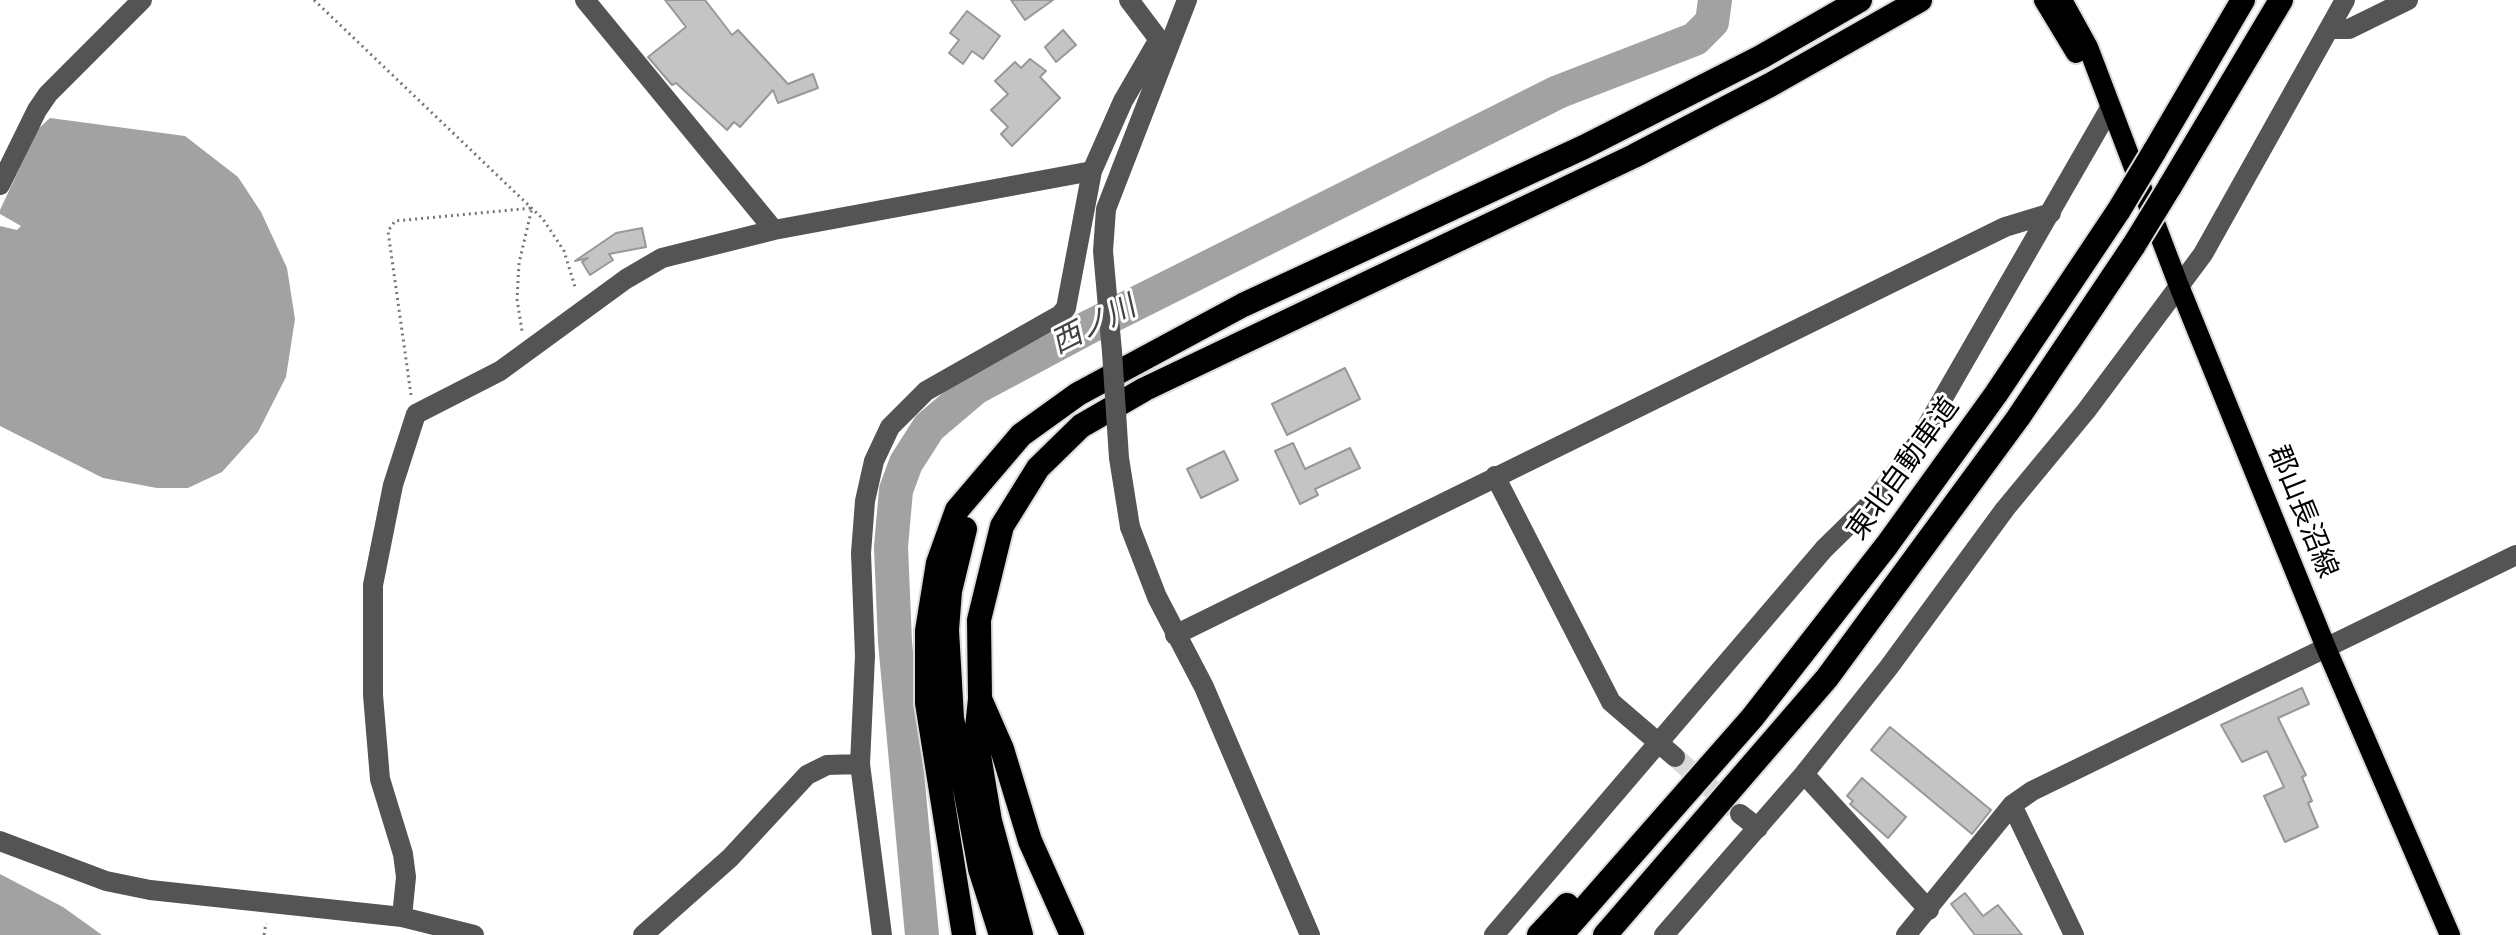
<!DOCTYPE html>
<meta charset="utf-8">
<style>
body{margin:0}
canvas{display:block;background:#fff}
</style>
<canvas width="2516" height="935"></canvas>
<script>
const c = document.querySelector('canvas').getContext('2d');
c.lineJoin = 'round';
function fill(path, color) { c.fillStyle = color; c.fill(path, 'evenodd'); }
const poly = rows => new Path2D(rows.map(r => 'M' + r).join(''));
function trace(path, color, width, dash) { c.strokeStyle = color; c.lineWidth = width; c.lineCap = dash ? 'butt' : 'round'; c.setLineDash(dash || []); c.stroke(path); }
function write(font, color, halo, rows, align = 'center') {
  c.font = font + ' "Space Grotesk","Noto Sans JP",sans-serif'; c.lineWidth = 6; c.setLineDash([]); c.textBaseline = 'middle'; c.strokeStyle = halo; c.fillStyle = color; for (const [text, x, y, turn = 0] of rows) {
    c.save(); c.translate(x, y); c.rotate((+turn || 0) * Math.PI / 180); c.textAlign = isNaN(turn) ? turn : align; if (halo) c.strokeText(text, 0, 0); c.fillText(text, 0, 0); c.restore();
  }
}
fill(poly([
 [50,118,185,136,238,177,261,212,287,268,295,319,286,377,258,432,222,472,188,488,157,488,103,478,0,426,0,226,17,230,21,226,0,214,0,210,38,129],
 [0,874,63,907,102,935,0,935]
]), '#a2a2a2');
trace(poly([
 [922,935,895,642,891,547,896,490,906,463,929,427,975,388,1089,327,1558,92,1695,39,1712,22,1715,0]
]), '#a2a2a2', 34);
const building = poly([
 [665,0,705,0,732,35,738,30,788,84,813,74,818,88,778,103,773,90,740,127,734,122,727,130,676,83,672,85,648,57,686,27,665,0],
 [1011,0,1053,0,1025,20,1011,0],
 [967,11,1000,36,983,59,972,51,963,64,949,53,959,40,950,33,967,11],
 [1063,30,1076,45,1056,62,1045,47,1063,30],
 [1030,59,1046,71,1040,77,1060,98,1012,146,1001,134,1008,127,991,110,1008,94,995,81,1015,62,1021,68,1030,59],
 [642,228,646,247,609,254,613,260,590,275,582,262,588,258,575,261,616,233,642,228],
 [1345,368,1360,399,1287,435,1272,404,1345,368],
 [1293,443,1305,469,1350,448,1360,468,1315,489,1318,495,1300,504,1275,451,1293,443],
 [1224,451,1238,480,1201,498,1187,469,1224,451],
 [2302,688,2309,704,2278,718,2306,775,2302,777,2312,801,2308,803,2318,827,2285,842,2264,796,2284,787,2267,751,2242,762,2221,725,2302,688],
 [1890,727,1991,810,1972,834,1871,750,1890,727],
 [1862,778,1906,817,1888,838,1850,804,1853,801,1847,796,1862,778],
 [1965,893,1983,916,1998,905,2022,935,1975,935,1951,904,1965,893]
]);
fill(building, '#c4c4c4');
trace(building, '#989898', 2);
trace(poly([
 [1675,757,1734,809]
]), '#d9d9d9', 20, [20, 10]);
const major = poly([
 [2044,0,2076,53],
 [2062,0,2088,47,2179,286,2327,650,2450,935]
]);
const highway = poly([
 [2154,152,2243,0],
 [2169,188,2281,0],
 [965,529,950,591,947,630,952,718,980,869,1001,935],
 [981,701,1002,749,1030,841,1072,935],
 [964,935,927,703,927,631,938,563,957,510,1021,435,1078,394,1243,305,1584,147,1761,57,1860,0],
 [1021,935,990,821,976,737,980,699,979,620,1002,526,1038,468,1081,426,1145,389,1634,156,1770,85,1920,0],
 [1539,935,1567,905],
 [1561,935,1752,718,1887,545,1996,394,2119,210],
 [1605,935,1827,678,2018,418,2134,245]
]);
trace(major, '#dbdbdb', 24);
trace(highway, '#dbdbdb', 28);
trace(poly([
 [314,0,543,219,564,251,576,290],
 [411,395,388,231,395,221,532,208,519,263,517,299,522,331],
 [264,935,266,923]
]), '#767676', 3, [2, 4]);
trace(poly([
 [585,0,774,230],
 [1129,0,1166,49],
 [2329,29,2349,29,2408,0],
 [0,185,37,110,48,94,142,0],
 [1112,352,1103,251,1106,209,1187,0],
 [1495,476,1611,702,1675,757],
 [1130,527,1157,597,1204,687,1310,935],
 [1175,635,2005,227,2051,213],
 [1804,774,1929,910],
 [2012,805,2074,935],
 [1740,814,1758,828],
 [0,841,106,881,150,890,402,917,474,935],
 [402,917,406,877,403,854,380,779,373,695,373,585,393,485,416,414,500,371,626,279,662,258,774,230,1092,171],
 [643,935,730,858,807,775,827,765,860,764],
 [882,935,860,764,865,656,861,553,865,501,874,461,890,427,926,391,1060,315,1066,308,1092,171,1123,101,1159,39],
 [1494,935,1824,549,1875,499,1916,445,2110,108],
 [1664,935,1804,774,1889,667,2005,509,2086,411,2203,254,2345,0],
 [1906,935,2012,805,2032,791,2516,555]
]), '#545454', 20);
trace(major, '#000', 20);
trace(highway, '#000', 24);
const highwayBridge = poly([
 [2119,210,2154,152],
 [2134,245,2169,188]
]);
trace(highwayBridge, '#dbdbdb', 28, []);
trace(poly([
 [1112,352,1119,458,1130,527]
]), '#545454', 20);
trace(highwayBridge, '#000', 24);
write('28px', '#000', '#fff', [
 ["東北自動車道",1904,469,-54],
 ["郡山長沼線",2302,512,68]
]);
write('italic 30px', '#434343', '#fff', [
 ["西ノ川",1094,326,-27]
]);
</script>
